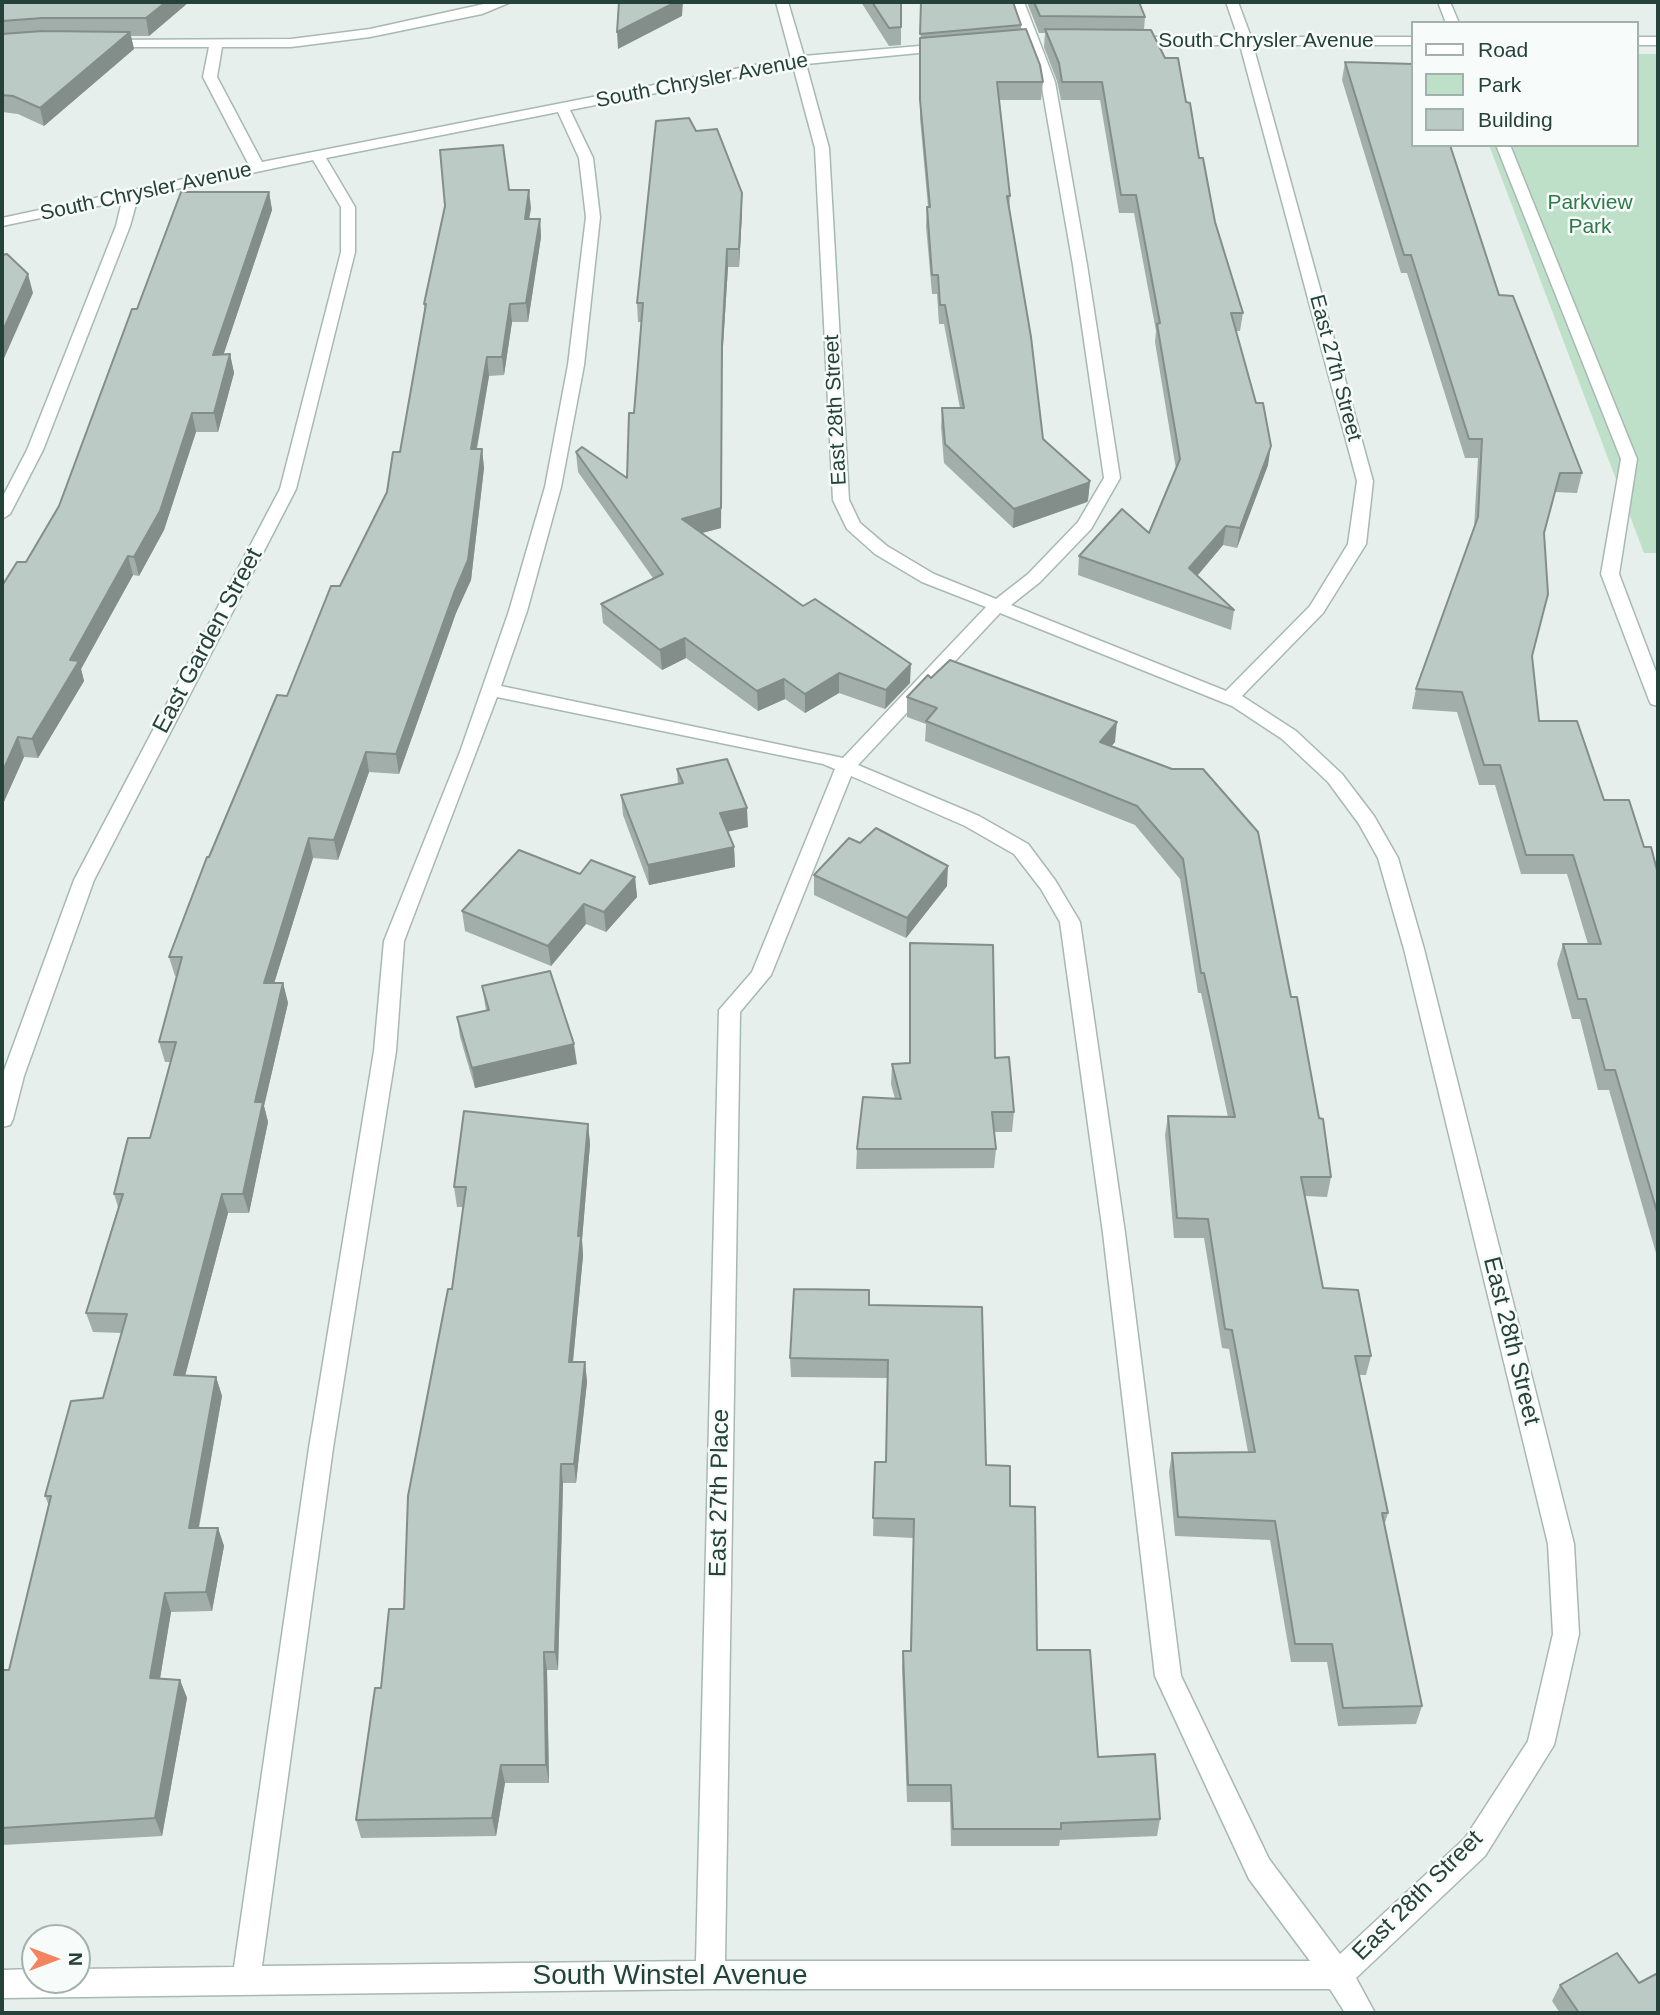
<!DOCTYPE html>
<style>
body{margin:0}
#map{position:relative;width:1660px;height:2015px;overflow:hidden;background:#e6efeb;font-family:Arial,sans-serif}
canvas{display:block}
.frame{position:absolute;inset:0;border:4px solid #24423a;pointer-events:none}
.legend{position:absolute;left:1411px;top:21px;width:228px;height:126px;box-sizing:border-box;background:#f7fbf9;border:2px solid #a3b1ad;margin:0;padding:9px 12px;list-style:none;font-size:21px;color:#24423a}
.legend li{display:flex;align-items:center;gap:14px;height:35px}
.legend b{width:35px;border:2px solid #a3b1ad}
.north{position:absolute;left:21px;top:1924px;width:70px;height:70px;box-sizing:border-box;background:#f7fbf9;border:2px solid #a3b1ad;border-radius:50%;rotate:90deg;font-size:19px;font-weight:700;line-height:28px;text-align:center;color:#24423a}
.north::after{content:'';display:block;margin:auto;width:24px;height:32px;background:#f4845f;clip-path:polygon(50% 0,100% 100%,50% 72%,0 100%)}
</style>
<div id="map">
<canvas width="1660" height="2015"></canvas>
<div class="frame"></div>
<ul class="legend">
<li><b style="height:9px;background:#fff"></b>Road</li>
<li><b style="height:19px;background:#bfe0c8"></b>Park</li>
<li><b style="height:19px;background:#bbcac4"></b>Building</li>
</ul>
<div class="north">N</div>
</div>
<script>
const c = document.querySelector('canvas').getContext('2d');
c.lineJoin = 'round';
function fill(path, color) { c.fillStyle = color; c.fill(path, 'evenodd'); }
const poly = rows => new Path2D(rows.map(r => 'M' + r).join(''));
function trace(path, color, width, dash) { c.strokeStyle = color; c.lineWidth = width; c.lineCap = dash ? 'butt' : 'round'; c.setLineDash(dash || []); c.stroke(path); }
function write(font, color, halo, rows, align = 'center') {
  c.font = font + ' Arial,sans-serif'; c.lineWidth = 5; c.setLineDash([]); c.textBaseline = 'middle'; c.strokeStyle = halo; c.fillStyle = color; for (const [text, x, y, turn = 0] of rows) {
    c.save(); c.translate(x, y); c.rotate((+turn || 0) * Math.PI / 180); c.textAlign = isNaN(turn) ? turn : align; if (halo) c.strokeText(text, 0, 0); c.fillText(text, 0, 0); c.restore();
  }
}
fill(poly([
 [1637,54,1658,54,1658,553,1644,553,1489,145,1637,145]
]), '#bfe0c8');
const minor = poly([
 [493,2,511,2,482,14,370,37,291,47,222,47,217,77,262,162,791,58,776,2,788,2,804,56,954,43,956,46,949,50,806,64,829,148,849,500,860,523,887,546,934,574,996,599,1028,574,1078,522,1104,478,1073,265,1041,82,1012,2,1024,2,1055,82,1087,265,1120,478,1091,529,1040,582,1011,605,1226,691,1310,606,1348,544,1357,481,1240,45,1128,45,1121,41,1128,37,1238,37,1226,2,1238,2,1251,37,1413,37,1413,45,1253,45,1373,481,1366,544,1323,613,1242,696,1296,731,1342,774,1374,816,1398,858,1424,949,1574,1544,1579,1634,1554,1745,1485,1856,1356,1978,1375,2013,1345,2013,1330,1989,710,1989,2,1998,2,1970,35,1969,35,1980,77,1980,77,1969,234,1967,309,1448,374,1051,384,941,460,752,509,611,545,487,568,365,586,217,579,158,558,112,326,158,355,207,355,252,296,489,94,880,24,1076,13,1119,10,1125,2,1127,2,1076,74,880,280,489,341,252,341,207,313,160,138,197,130,226,43,450,10,514,2,519,2,498,27,450,116,226,122,201,2,226,2,218,249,165,203,77,209,47,105,47,98,43,100,40,291,39,370,29,493,2],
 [793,66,815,148,833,500,847,529,875,554,922,582,986,607,843,758,501,686,527,611,561,487,584,365,600,217,593,158,570,110,793,66],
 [1000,613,1232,706,1282,739,1328,782,1359,824,1378,858,1404,949,1548,1544,1553,1634,1528,1741,1465,1838,1340,1954,1269,1859,1181,1676,1125,1233,1080,922,1055,880,1028,844,979,816,858,765,1000,613],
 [497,697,823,764,835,769,752,972,719,1010,696,1961,262,1966,333,1448,396,1051,404,941,497,697],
 [851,776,965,826,1014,854,1041,889,1060,922,1103,1233,1155,1676,1249,1879,1310,1961,725,1961,740,1012,771,975,851,776],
 [1438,2,1450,2,1459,23,1446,23,1438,2],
 [1637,37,1658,37,1658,45,1637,45,1637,37],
 [1496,145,1510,145,1637,459,1619,574,1658,677,1658,706,1651,704,1649,700,1601,574,1621,459,1496,145]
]);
trace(minor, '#a8b8b2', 3);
fill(minor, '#fff');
fill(poly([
 [2,2,189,2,149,36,131,36,134,49,44,126,18,114,2,112],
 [861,2,901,2,901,45,889,46],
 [921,2,1021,25,1021,30,1043,82,1041,100,999,100,1010,196,1009,211,1043,439,1090,481,1088,500,1087,502,1013,528,944,463,941,427,942,408,960,408,944,324,939,324,937,294,932,294,926,226,927,207,928,207,920,118],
 [1027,2,1139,2,1145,17,1144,30,1186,102,1215,222,1243,313,1240,331,1236,331,1268,465,1237,548,1223,545,1197,576,1234,610,1231,630,1078,575,1079,556,1149,533,1176,469,1155,342,1156,331,1134,213,1119,213,1100,100,1061,100,1057,81,1044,47,1045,33,1039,33],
 [1345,62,1499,295,1582,473,1577,493,1555,492,1544,534,1532,656,1539,721,1604,800,1644,847,1658,874,1658,1260,1609,1090,1598,1090,1580,1019,1572,1019,1557,964,1563,944,1588,944,1567,874,1521,874,1495,785,1479,785,1457,712,1412,709,1416,689,1474,528,1478,458,1465,458,1407,273,1401,273,1342,80],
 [696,131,742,193,742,212,739,267,728,267,722,362,721,528,702,533,910,683,885,709,839,693,805,713,785,699,758,711,686,658,662,670,603,623,601,604,653,578,578,472,576,452,627,478,634,413,641,322,638,322,637,303],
 [509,190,531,208,529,219,540,219,541,237,528,322,512,322,504,375,489,376,477,449,482,449,484,468,471,580,456,613,399,774,369,772,338,860,313,858,274,983,283,983,288,1003,264,1106,268,1122,249,1213,228,1213,185,1376,216,1377,222,1396,199,1528,218,1528,224,1546,212,1611,171,1612,160,1679,180,1680,187,1698,162,1836,2,1845,2,1670,9,1670,49,1506,45,1496,103,1398,122,1333,93,1332,86,1313,118,1207,114,1194,150,1138,171,1062,165,1062,159,1042,177,977,175,976,169,957,209,857,387,492,400,452,425,312,424,304],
 [269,192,272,210,223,355,230,354,234,373,218,432,196,432,164,530,139,576,133,575,81,669,84,681,38,758,24,757,2,806,26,562,59,506,137,309],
 [931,678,1115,742,1111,746,1291,997,1331,1177,1327,1197,1305,1196,1323,1288,1371,1356,1366,1375,1359,1375,1388,1513,1384,1526,1422,1706,1416,1724,1338,1726,1327,1662,1291,1662,1270,1540,1175,1536,1169,1472,1172,1453,1248,1452,1229,1349,1222,1348,1204,1238,1174,1238,1165,1135,1168,1116,1228,1117,1201,993,1198,993,1180,879,1135,825,925,741,926,724,907,717,907,697],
 [677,769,748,827,727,832,734,847,735,867,649,885,623,815,621,795,678,784],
 [580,874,635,877,637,897,606,932,586,924,551,966,465,931,462,911],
 [814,875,947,886,906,938,814,895],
 [910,943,995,1058,1014,1112,1012,1132,994,1132,996,1149,994,1168,856,1169,857,1149,895,1099,891,1084,892,1064,909,1063],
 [482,986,577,1064,475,1088,460,1037,457,1017,486,1010],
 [588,1124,590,1144,582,1240,583,1256,573,1362,585,1362,587,1382,576,1483,563,1483,558,1670,547,1670,549,1783,505,1783,496,1836,361,1838,356,1820,381,1688,404,1609,452,1289,463,1207,457,1207,454,1187],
 [1658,1288,1658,1302,1656,1295],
 [869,1305,986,1465,1010,1506,1037,1650,1098,1757,1160,1819,1157,1836,1060,1840,1059,1846,951,1846,950,1802,907,1802,902,1668,903,1651,910,1651,914,1538,873,1536,875,1462,886,1462,887,1378,791,1377,790,1358],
 [1639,1983,1658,2013,1560,2013,1552,2001,1560,1985]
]), '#a1aea9');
fill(poly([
 [166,2,189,2,149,36,146,18],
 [676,2,683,2,682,16,618,49,617,32],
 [130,32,134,49,44,126,40,108],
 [529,190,531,208,526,237,525,219],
 [269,192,272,210,217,374,213,355],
 [742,193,742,212,739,267,739,249],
 [540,219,541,237,528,322,526,303],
 [727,249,728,267,722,362,721,528,683,538,682,519,722,343],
 [28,274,33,293,2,363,2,333],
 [510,304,512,322,504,375,502,357],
 [230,354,234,373,218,432,214,413],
 [487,357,489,376,473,469,471,449],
 [192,413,196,432,164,530,139,576,134,557],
 [1271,446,1268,465,1237,548,1240,528],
 [482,449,484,468,471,580,456,613,399,774,396,754],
 [1090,481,1088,500,1087,502,1013,528,1014,509],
 [1226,526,1223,545,1187,588,1189,568],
 [128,556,133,575,81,669,84,681,38,758,32,739,70,660],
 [685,638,686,658,662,670,660,650],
 [911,664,910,683,885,709,886,690],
 [839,673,839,693,805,713,805,694],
 [784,679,785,699,758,711,757,691],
 [1117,722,1115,742,1098,762,1100,742],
 [18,737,24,757,2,806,2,773],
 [366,752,369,772,338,860,334,840],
 [747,808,748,827,721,833,720,813],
 [309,838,313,858,268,1003,264,983],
 [734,847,735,867,649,885,648,865],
 [948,866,947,886,906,938,907,918],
 [635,877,637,897,606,932,604,912],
 [584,904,586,924,551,966,548,946],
 [283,983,288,1003,264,1106,268,1122,249,1213,243,1194,255,1102],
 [574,1044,577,1064,475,1088,472,1068],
 [588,1124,590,1144,582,1240,583,1256,571,1381,569,1362],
 [222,1194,228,1213,180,1395,174,1375],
 [585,1362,587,1382,576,1483,574,1464],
 [216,1377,222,1396,195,1547,189,1528],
 [561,1464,563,1483,558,1670,555,1652],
 [218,1528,224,1546,212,1611,206,1592],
 [165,1593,171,1612,157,1696,150,1678],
 [544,1652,547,1670,549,1783,546,1765],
 [180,1680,187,1698,162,1836,155,1818],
 [501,1765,505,1783,496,1836,492,1818]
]), '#838d89');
const building = poly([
 [2,2,166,2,146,18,42,18,2,21,2,2],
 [619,2,676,2,617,32,619,2],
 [872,2,901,2,901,27,889,28,872,2],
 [921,2,1013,2,1021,25,920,34,921,2],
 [1034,2,1139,2,1145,17,1040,16,1034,2],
 [1026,29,1040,65,1043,82,997,82,1010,196,1007,196,1031,337,1043,439,1090,481,1088,483,1014,509,945,444,942,408,964,408,945,305,940,305,938,275,932,275,927,207,930,207,920,100,920,38,1026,29],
 [1045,29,1151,30,1165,58,1178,58,1186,102,1190,103,1199,158,1203,158,1215,222,1243,313,1231,313,1256,403,1263,403,1271,446,1240,528,1226,526,1189,568,1234,610,1079,556,1122,509,1149,533,1180,459,1157,324,1160,323,1136,195,1121,195,1102,82,1062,82,1059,63,1045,29],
 [42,31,130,32,40,108,13,96,2,95,2,34,42,31],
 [1345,62,1413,64,1413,145,1450,145,1499,295,1513,296,1582,473,1560,473,1544,533,1548,594,1532,656,1539,721,1577,721,1604,800,1629,800,1644,847,1651,847,1658,874,1658,1215,1615,1070,1605,1070,1586,999,1578,999,1563,944,1601,944,1573,855,1526,855,1500,765,1484,765,1462,692,1416,689,1478,517,1482,439,1469,439,1411,255,1404,255,1345,62],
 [689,118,696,131,717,129,742,193,739,249,727,249,722,343,721,508,682,519,803,606,815,599,911,664,886,690,839,673,805,694,784,679,757,691,685,638,660,650,601,604,663,574,576,452,582,447,627,478,629,413,634,413,643,303,637,303,656,121,689,118],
 [503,145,509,190,529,190,525,219,540,219,526,303,510,304,502,357,487,357,471,449,482,449,468,560,454,593,396,754,366,752,334,840,309,838,264,983,283,983,255,1102,263,1102,243,1194,222,1194,174,1375,216,1377,189,1528,218,1528,206,1592,165,1593,150,1678,180,1680,155,1818,2,1828,2,1670,9,1670,51,1496,45,1496,71,1401,103,1398,127,1314,86,1313,123,1194,114,1194,128,1138,150,1138,176,1042,159,1042,182,957,169,957,207,857,209,857,277,695,287,696,331,586,340,586,387,492,393,452,400,452,426,304,424,304,445,206,440,150,503,145],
 [181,192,269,192,213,355,230,354,214,413,192,413,160,511,134,557,128,556,70,660,79,661,32,739,18,737,2,773,2,586,17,562,26,562,59,506,132,309,137,309,181,192],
 [7,254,28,274,2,333,2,255,7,254],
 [950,660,1117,722,1100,742,1172,769,1203,769,1258,832,1291,997,1297,997,1319,1118,1323,1119,1331,1177,1301,1177,1323,1288,1358,1290,1371,1356,1355,1356,1388,1513,1382,1513,1422,1706,1343,1708,1332,1644,1295,1644,1275,1521,1178,1517,1172,1453,1255,1452,1232,1330,1225,1329,1208,1219,1177,1218,1168,1116,1235,1117,1204,973,1201,973,1183,859,1137,806,926,721,937,708,907,697,928,675,931,678,950,660],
 [727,759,747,808,720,813,734,847,648,865,621,795,683,783,677,769,727,759],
 [876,828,948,866,907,918,814,875,849,838,860,843,876,828],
 [519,850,580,874,591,860,635,877,604,912,584,904,548,946,462,911,519,850],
 [910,943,993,945,995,1058,1009,1057,1014,1112,992,1112,996,1149,857,1149,863,1097,901,1099,892,1064,910,1063,910,943],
 [550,971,574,1044,472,1068,457,1017,489,1010,482,986,550,971],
 [464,1111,588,1124,578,1236,581,1236,569,1362,585,1362,574,1464,561,1464,555,1652,544,1652,546,1765,501,1765,492,1818,356,1820,375,1688,381,1688,389,1609,404,1609,408,1496,448,1289,452,1289,466,1187,454,1187,464,1111],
 [794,1289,869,1290,869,1305,982,1307,986,1465,1010,1466,1010,1506,1035,1507,1037,1650,1090,1650,1098,1757,1155,1754,1160,1819,1061,1823,1061,1829,953,1829,951,1785,908,1785,903,1651,911,1651,914,1519,873,1518,875,1462,886,1462,888,1360,790,1358,794,1289],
 [1617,1953,1639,1983,1658,1973,1658,2013,1579,2013,1560,1985,1617,1953]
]);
fill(building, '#bbcac4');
trace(building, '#838d89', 2);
write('21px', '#24423a', '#f7fbf9', [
 ["South Chrysler Avenue",1266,41],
 ["South Chrysler Avenue",702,81,-11],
 ["South Chrysler Avenue",146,192,-12],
 ["East 27th Street",1335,368,75],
 ["East 28th Street",836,410,-93]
]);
write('21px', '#2d7a4b', '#f7fbf9', [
 ["Parkview",1590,203],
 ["Park",1590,227]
]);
write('24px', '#24423a', '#f7fbf9', [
 ["East Garden Street",208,641,-62],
 ["East 28th Street",1511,1341,76],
 ["East 27th Place",720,1493,-89],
 ["East 28th Street",1418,1896,-45]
]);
write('28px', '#24423a', '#f7fbf9', [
 ["South Winstel Avenue",670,1976]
]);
</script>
